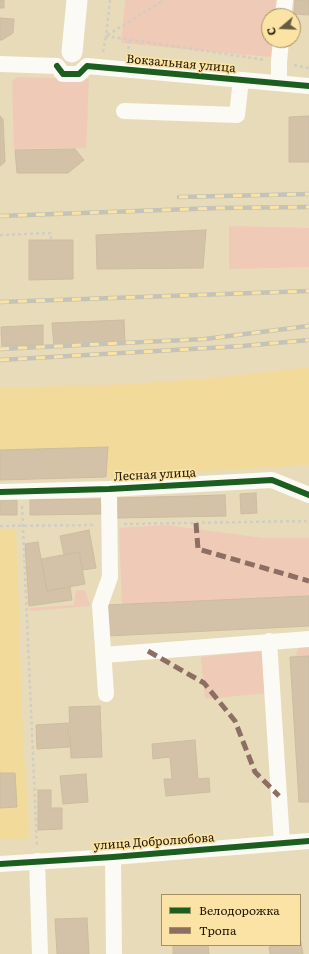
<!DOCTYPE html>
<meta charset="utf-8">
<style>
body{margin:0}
#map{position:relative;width:309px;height:954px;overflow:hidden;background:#e7dbb9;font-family:Literata,serif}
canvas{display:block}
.legend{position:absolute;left:161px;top:894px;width:140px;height:52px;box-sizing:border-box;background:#fbe3a5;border:1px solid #a39163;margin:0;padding:5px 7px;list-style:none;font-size:12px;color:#201700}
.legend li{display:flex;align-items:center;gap:8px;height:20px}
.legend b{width:20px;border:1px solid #a39163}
.north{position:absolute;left:261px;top:8px;width:40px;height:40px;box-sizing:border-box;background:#fbe3a5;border:1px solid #a39163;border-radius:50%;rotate:251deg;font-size:11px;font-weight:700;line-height:16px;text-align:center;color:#201700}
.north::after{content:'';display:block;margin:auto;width:14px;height:18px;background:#665c41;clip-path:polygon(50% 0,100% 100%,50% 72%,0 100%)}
</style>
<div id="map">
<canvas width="309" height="954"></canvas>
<ul class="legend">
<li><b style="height:5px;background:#1b5e20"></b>Велодорожка</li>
<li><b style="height:5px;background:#8d6e63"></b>Тропа</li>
</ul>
<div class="north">С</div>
</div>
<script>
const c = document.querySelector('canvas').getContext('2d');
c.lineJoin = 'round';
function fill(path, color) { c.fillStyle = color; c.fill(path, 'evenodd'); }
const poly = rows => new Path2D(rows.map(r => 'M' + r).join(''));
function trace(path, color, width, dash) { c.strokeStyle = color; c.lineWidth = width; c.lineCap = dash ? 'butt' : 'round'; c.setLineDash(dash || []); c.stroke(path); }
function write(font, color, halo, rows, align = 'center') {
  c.font = font + ' Literata,serif'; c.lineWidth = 3.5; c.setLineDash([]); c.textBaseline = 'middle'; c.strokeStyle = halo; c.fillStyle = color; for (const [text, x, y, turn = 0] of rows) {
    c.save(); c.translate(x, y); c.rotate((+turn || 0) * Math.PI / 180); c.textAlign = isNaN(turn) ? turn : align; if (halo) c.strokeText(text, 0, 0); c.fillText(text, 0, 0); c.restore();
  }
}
fill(poly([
 [309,367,309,465,106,477,0,480,0,388,128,384,214,378],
 [16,529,23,740,30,838,0,839,0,530]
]), '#f2da9a');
fill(poly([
 [125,0,276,0,275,16,269,16,269,40,273,40,271,57,121,43],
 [17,77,89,79,86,148,14,149,12,82],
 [229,226,309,228,309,267,229,269],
 [166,525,263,538,309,538,309,596,122,605,119,528],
 [76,590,85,590,90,606,31,611,29,608,74,605],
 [303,639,309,639,309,656,295,657],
 [263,651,267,693,205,699,201,657]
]), '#efcab6');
const building = poly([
 [0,0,4,0,4,8,0,8,0,0],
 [295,0,309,0,309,15,294,14,295,0],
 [0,18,14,19,13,33,2,40,0,40,0,18],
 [0,116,3,119,5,162,0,166,0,116],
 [309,116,309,162,289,162,289,117,309,116],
 [75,149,84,160,68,173,17,173,15,150,75,149],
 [206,230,203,268,97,269,96,235,206,230],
 [29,240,73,240,73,279,29,280,29,240],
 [124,320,125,343,54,347,52,323,124,320],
 [43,325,43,345,2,346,1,327,43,325],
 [108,447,106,477,0,480,0,450,108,447],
 [256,493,257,513,241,514,240,494,256,493],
 [225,495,226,516,117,518,117,498,225,495],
 [100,499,101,514,30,515,30,500,100,499],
 [0,500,17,500,17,515,0,515,0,500],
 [89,530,96,568,83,570,79,552,64,555,60,536,89,530],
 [38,542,47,591,70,587,72,600,29,606,25,544,38,542],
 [79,552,85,584,47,591,41,559,79,552],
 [309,596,309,626,108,636,106,605,309,596],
 [309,656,309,802,299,802,290,657,309,656],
 [100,706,102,757,71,758,69,707,100,706],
 [68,723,70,747,37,749,36,725,68,723],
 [195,740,198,779,209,778,210,792,166,796,164,779,172,779,170,757,153,759,152,744,195,740],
 [0,773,15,773,17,807,0,808,0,773],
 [86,774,88,802,63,804,60,776,86,774],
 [38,790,51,790,51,808,62,808,62,829,38,830,38,790],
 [87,918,89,954,57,954,55,919,87,918],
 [300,937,303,954,270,954,269,947,279,945,300,945,300,937],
 [173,945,208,945,209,954,173,954,173,945]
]);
fill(building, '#d3c2a7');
trace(building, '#ccbca0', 1);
trace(poly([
 [110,0,106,36,265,60],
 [103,52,106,36,164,0],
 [128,55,129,39],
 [294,65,309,68],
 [0,235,51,233,51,240],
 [0,333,1,333],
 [22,506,37,847],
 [124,524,309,521],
 [0,526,95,525]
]), '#d1cdc3', 2.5, [3, 3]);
trace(poly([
 [283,16,285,0],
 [0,64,57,66],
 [57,66,63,74,79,74,87,66,309,86],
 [279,83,279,62,281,40],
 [124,111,237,115,241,80],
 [0,492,109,489,272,480,309,495],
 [269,641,282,843],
 [104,655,309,639],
 [106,694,100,605,110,577,109,489],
 [113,857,114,954],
 [37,861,40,954],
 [0,864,113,857,309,841]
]), '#fbfaf4', 16);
trace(poly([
 [72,52,77,0]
]), '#fbfaf4', 21);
const rail = poly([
 [179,197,309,194],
 [0,216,218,208,309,207],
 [0,302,309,291],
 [0,349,205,339,309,326],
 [0,360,243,346,309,340]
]);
trace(rail, '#c5c2b8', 4.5);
trace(rail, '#fbe3a5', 3, [9]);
trace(poly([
 [196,523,198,549,309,581],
 [148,651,204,683,235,721,255,772,279,796]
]), '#8d6e63', 5, [10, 5]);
trace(poly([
 [57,66,63,74,79,74,87,66,309,86],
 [0,492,109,489,272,480,309,495],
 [0,864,113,857,309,841]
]), '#1b5e20', 6);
write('12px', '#201700', '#fbe3a5', [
 ["Вокзальная улица",181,64,5],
 ["Лесная улица",155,475,-3],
 ["улица Добролюбова",154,842,-4]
]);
</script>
